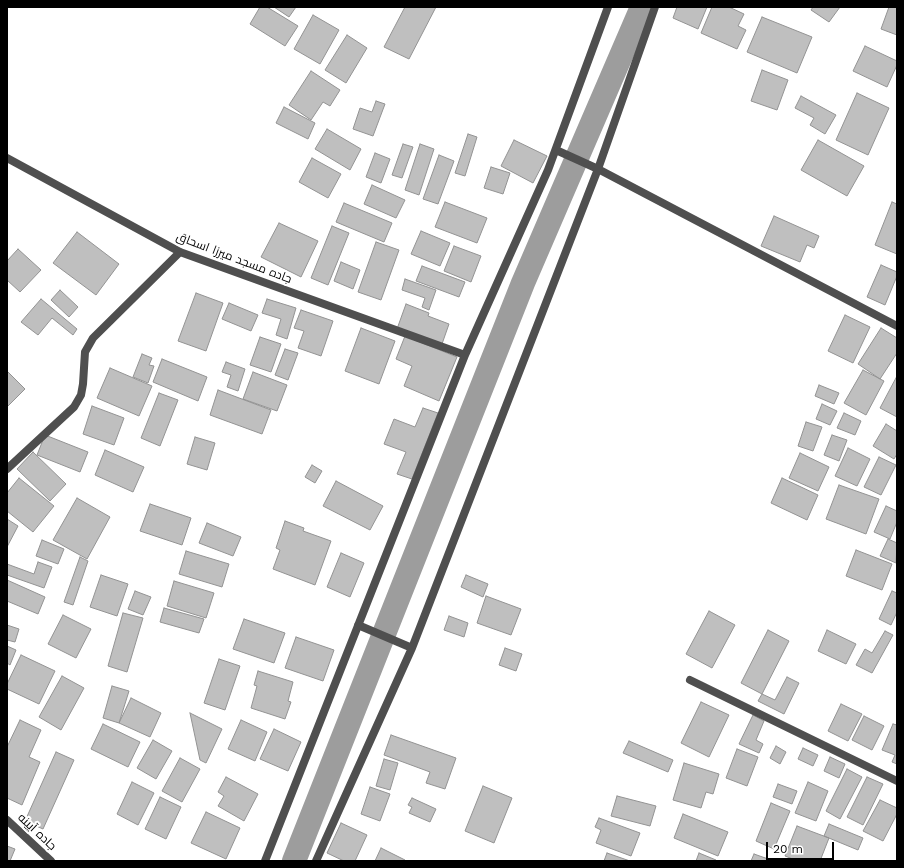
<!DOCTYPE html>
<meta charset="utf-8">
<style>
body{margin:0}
#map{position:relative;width:904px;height:868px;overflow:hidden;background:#fff;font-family:"Work Sans",sans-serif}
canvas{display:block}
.frame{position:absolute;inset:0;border:8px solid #000;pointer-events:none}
.scale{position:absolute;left:766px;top:842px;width:68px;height:18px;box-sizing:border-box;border:2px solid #000;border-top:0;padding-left:5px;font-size:12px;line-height:14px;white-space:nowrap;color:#000;-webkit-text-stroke:3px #fff;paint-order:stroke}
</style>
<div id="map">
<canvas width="904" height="868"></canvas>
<div class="frame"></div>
<div class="scale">20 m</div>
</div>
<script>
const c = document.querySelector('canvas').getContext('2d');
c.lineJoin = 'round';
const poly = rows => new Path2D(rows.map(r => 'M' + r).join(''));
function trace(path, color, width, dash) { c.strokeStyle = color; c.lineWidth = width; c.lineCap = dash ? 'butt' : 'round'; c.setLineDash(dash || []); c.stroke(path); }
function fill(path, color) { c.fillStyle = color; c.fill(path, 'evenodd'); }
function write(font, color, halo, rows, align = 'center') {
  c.font = font + ' "Work Sans",Cairo,sans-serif'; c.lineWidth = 4; c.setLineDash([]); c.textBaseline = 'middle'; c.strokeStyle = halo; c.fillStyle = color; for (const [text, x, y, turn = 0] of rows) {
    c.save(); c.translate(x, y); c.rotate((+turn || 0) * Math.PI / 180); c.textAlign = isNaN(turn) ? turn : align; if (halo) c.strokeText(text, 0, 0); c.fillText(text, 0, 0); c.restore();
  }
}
trace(poly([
 [294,861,523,283,642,7]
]), '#9d9d9d', 24);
const building = poly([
 [260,7,267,7,298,26,285,46,250,24,260,7],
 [274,7,296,7,289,17,274,7],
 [405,7,436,7,409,59,384,47,405,7],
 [677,7,707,7,698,29,673,18,677,7],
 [712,7,729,7,744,14,738,26,746,30,737,49,701,33,712,7],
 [813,7,840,7,829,22,811,10,813,7],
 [889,7,897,7,897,35,881,29,889,7],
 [313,15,339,30,320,64,294,49,313,15],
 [762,17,812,37,797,73,747,52,762,17],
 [347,35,367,48,346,83,325,70,347,35],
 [865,46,897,61,897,65,887,87,853,71,865,46],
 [762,70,788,80,777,110,751,101,762,70],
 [311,71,340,90,330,106,323,102,311,120,289,105,311,71],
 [857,93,889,108,868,155,836,140,857,93],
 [801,96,836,115,825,134,810,125,814,118,795,108,801,96],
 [376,101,385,104,373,136,353,129,360,108,372,112,376,101],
 [284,107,315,123,308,139,276,123,284,107],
 [327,129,361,149,350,170,315,149,327,129],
 [468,134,477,137,465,176,455,173,468,134],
 [514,140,547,156,533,183,501,166,514,140],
 [818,140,864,166,847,196,801,170,818,140],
 [403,144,413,147,402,178,392,175,403,144],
 [420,144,434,149,419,195,405,190,420,144],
 [375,153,390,159,381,183,366,177,375,153],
 [439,155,454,161,438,204,423,199,439,155],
 [312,158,341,174,328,198,299,182,312,158],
 [491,167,510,173,503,194,484,188,491,167],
 [372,185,405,200,396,218,364,204,372,185],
 [445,202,487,218,477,243,435,227,445,202],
 [892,202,897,204,897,254,875,245,892,202],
 [344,203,392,223,384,242,336,222,344,203],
 [774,216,819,236,814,248,807,245,800,262,761,246,774,216],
 [279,223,318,241,301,277,261,257,279,223],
 [332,226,349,233,328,285,311,278,332,226],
 [421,231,450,243,440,266,411,254,421,231],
 [77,232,119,264,96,295,53,263,77,232],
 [376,242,399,250,381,300,358,292,376,242],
 [454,246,481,256,471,282,444,271,454,246],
 [18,249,41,270,20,292,7,280,7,261,18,249],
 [341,262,360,270,353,289,334,281,341,262],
 [881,265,897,272,897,276,885,305,867,297,881,265],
 [422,266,465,282,459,297,416,281,422,266],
 [405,279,436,290,429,310,422,307,425,298,402,290,405,279],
 [60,290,78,307,69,317,51,300,60,290],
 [196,293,223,303,206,351,178,341,196,293],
 [41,299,77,329,73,335,52,318,38,335,21,322,41,299],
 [267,299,296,308,287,339,276,335,281,319,262,313,267,299],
 [229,303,258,315,251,331,222,319,229,303],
 [406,304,429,313,428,316,449,324,442,344,397,329,406,304],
 [301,310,333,321,321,356,298,348,304,331,294,328,301,310],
 [845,315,870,327,853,363,828,351,845,315],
 [361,328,395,341,379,384,345,371,361,328],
 [881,328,897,338,897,353,880,379,858,364,881,328],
 [405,336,457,357,439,401,404,386,412,366,396,359,405,336],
 [260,337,281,344,271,372,250,365,260,337],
 [285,349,298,353,288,380,275,375,285,349],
 [142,354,152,358,149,365,154,366,148,383,133,377,142,354],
 [162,359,207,377,198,401,153,382,162,359],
 [226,362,245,369,238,391,227,387,231,375,222,372,226,362],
 [110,368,152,386,139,416,97,398,110,368],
 [863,370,884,381,866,415,844,403,863,370],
 [7,371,25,389,7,407,7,371],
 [253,372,287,385,277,411,243,399,253,372],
 [897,376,897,417,880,408,897,376],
 [819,385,839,393,834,404,815,396,819,385],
 [218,390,271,410,262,434,210,415,218,390],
 [159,393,178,400,160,446,141,438,159,393],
 [822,404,837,411,830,425,816,419,822,404],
 [92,406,124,418,114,445,83,434,92,406],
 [423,408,438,413,412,479,397,474,406,452,384,444,394,419,415,427,423,408],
 [844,413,861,421,855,435,837,428,844,413],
 [806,422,822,427,813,451,798,446,806,422],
 [886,424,897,431,897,454,894,459,873,446,886,424],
 [45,435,88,452,80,472,37,455,45,435],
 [832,435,847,440,839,461,824,455,832,435],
 [195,437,215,443,207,470,187,464,195,437],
 [848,448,870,459,857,486,835,476,848,448],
 [105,450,144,467,133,492,95,475,105,450],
 [33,452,66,484,50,501,17,469,33,452],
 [800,453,829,467,818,491,789,478,800,453],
 [879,457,896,465,881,495,864,487,879,457],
 [312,465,322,471,315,483,305,477,312,465],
 [19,478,54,506,33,532,7,511,7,493,19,478],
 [782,478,818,495,807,520,771,503,782,478],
 [336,481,383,506,370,530,323,506,336,481],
 [839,485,879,499,866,534,826,519,839,485],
 [77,498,110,517,87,559,53,540,77,498],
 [150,504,191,518,182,545,140,531,150,504],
 [886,506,897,511,897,522,890,539,874,532,886,506],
 [7,519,18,526,7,547,7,519],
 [285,521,304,528,303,531,331,541,315,585,273,569,280,550,276,548,285,521],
 [207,523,241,537,233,556,199,543,207,523],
 [888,539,897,543,896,563,880,556,888,539],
 [42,540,64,549,58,564,36,556,42,540],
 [856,550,892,564,882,590,846,576,856,550],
 [186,551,229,564,222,587,179,574,186,551],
 [341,553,364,563,350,597,327,587,341,553],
 [80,557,88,561,73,605,64,602,80,557],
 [38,562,52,567,44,588,7,575,7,564,34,574,38,562],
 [101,575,128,584,117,616,90,607,101,575],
 [466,575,488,584,483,597,461,587,466,575],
 [7,580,45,597,38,614,7,601,7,580],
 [174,581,214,593,206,618,167,606,174,581],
 [135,591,151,597,143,615,128,609,135,591],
 [892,591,897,593,897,612,891,625,879,619,892,591],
 [486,596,521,609,511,635,477,623,486,596],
 [164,608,204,619,199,633,160,622,164,608],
 [709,611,735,625,712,668,686,654,709,611],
 [123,613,143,618,127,672,108,666,123,613],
 [63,615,91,629,76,658,48,644,63,615],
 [449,616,468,623,464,637,444,630,449,616],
 [244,619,285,633,274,663,233,649,244,619],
 [7,625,19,629,15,642,7,640,7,625],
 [768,630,789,641,762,694,741,683,768,630],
 [827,630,856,644,846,664,818,651,827,630],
 [885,631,893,635,872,673,856,665,865,649,872,653,885,631],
 [296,637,334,650,323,681,285,668,296,637],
 [7,646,16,650,10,665,7,663,7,646],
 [505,648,522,654,516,671,499,665,505,648],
 [21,655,55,671,39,704,7,689,7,684,21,655],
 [219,659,240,666,225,710,204,703,219,659],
 [258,671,293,682,288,701,291,702,285,719,251,708,257,686,254,685,258,671],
 [62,676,84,688,61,730,39,717,62,676],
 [787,677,799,683,784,714,758,701,762,694,775,700,787,677],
 [112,686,129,691,119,723,103,718,112,686],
 [131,698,161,713,150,737,119,723,131,698],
 [701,702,729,715,709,757,681,743,701,702],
 [841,704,862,714,848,741,828,731,841,704],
 [190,713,222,729,206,763,200,760,190,713],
 [753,715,764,721,756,740,763,744,759,753,739,744,753,715],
 [864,716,884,726,872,750,852,740,864,716],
 [20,720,41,730,29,757,40,762,22,805,7,798,7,747,20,720],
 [241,720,267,732,255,761,228,749,241,720],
 [103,724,140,742,128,767,91,749,103,724],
 [893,724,897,725,897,764,892,762,895,755,882,750,893,724],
 [274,729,301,742,288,771,260,759,274,729],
 [391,735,456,758,445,789,426,783,430,772,384,755,391,735],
 [153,740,172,751,156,779,137,768,153,740],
 [629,741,673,760,668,772,623,753,629,741],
 [776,746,786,752,780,764,770,758,776,746],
 [803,748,818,755,813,766,798,759,803,748],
 [737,749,758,757,747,786,726,778,737,749],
 [56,752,74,760,43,829,25,821,56,752],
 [830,757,845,764,839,778,824,771,830,757],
 [180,758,200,769,182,802,162,791,180,758],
 [384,759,398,763,390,790,376,786,384,759],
 [684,763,719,774,713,794,706,792,701,808,673,800,684,763],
 [847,769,862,777,840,819,826,811,847,769],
 [226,777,258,794,244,821,218,806,224,796,218,792,226,777],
 [867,777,883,784,863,825,847,817,867,777],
 [132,782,154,793,138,825,117,814,132,782],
 [808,782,828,791,816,821,795,813,808,782],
 [778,784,797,791,792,804,773,797,778,784],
 [483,786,512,798,494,843,465,831,483,786],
 [370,787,390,794,380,821,361,814,370,787],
 [617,796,656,806,650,826,611,816,617,796],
 [160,797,181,807,166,839,145,829,160,797],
 [412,798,436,809,430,822,409,813,412,807,408,805,412,798],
 [880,800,897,808,897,814,883,841,863,831,880,800],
 [771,803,790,811,774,849,756,841,771,803],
 [206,812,240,828,226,859,191,843,206,812],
 [683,814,728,832,718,856,674,838,683,814],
 [599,818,640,833,631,856,596,843,601,830,595,827,599,818],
 [341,823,367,835,355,861,344,861,327,853,341,823],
 [829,824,863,838,858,850,824,836,829,824],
 [797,826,829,838,820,861,798,861,785,856,797,826],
 [7,846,15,849,10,861,7,861,7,846],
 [381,848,405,860,404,861,375,861,381,848],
 [607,853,630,861,604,861,607,853],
 [699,853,716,860,716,861,696,861,699,853],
 [754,854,771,860,771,861,751,861,754,854]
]);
fill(building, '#bfbfbf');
trace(building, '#939393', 1);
trace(poly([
 [556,150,598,169,897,326],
 [7,158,180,252,465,355],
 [7,469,74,407,81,395,83,384,85,352,93,338,180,252],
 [358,625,412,648],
 [690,680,897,781],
 [7,820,51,861],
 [265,861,465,355,548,170,608,7],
 [316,861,412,648,598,169,655,7]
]), '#4f4f4f', 8);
write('12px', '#000', '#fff', [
 ["جاده مسجد ميرزا اسحاق",234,258,21],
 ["جاده آیینه",37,832,43]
]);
</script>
